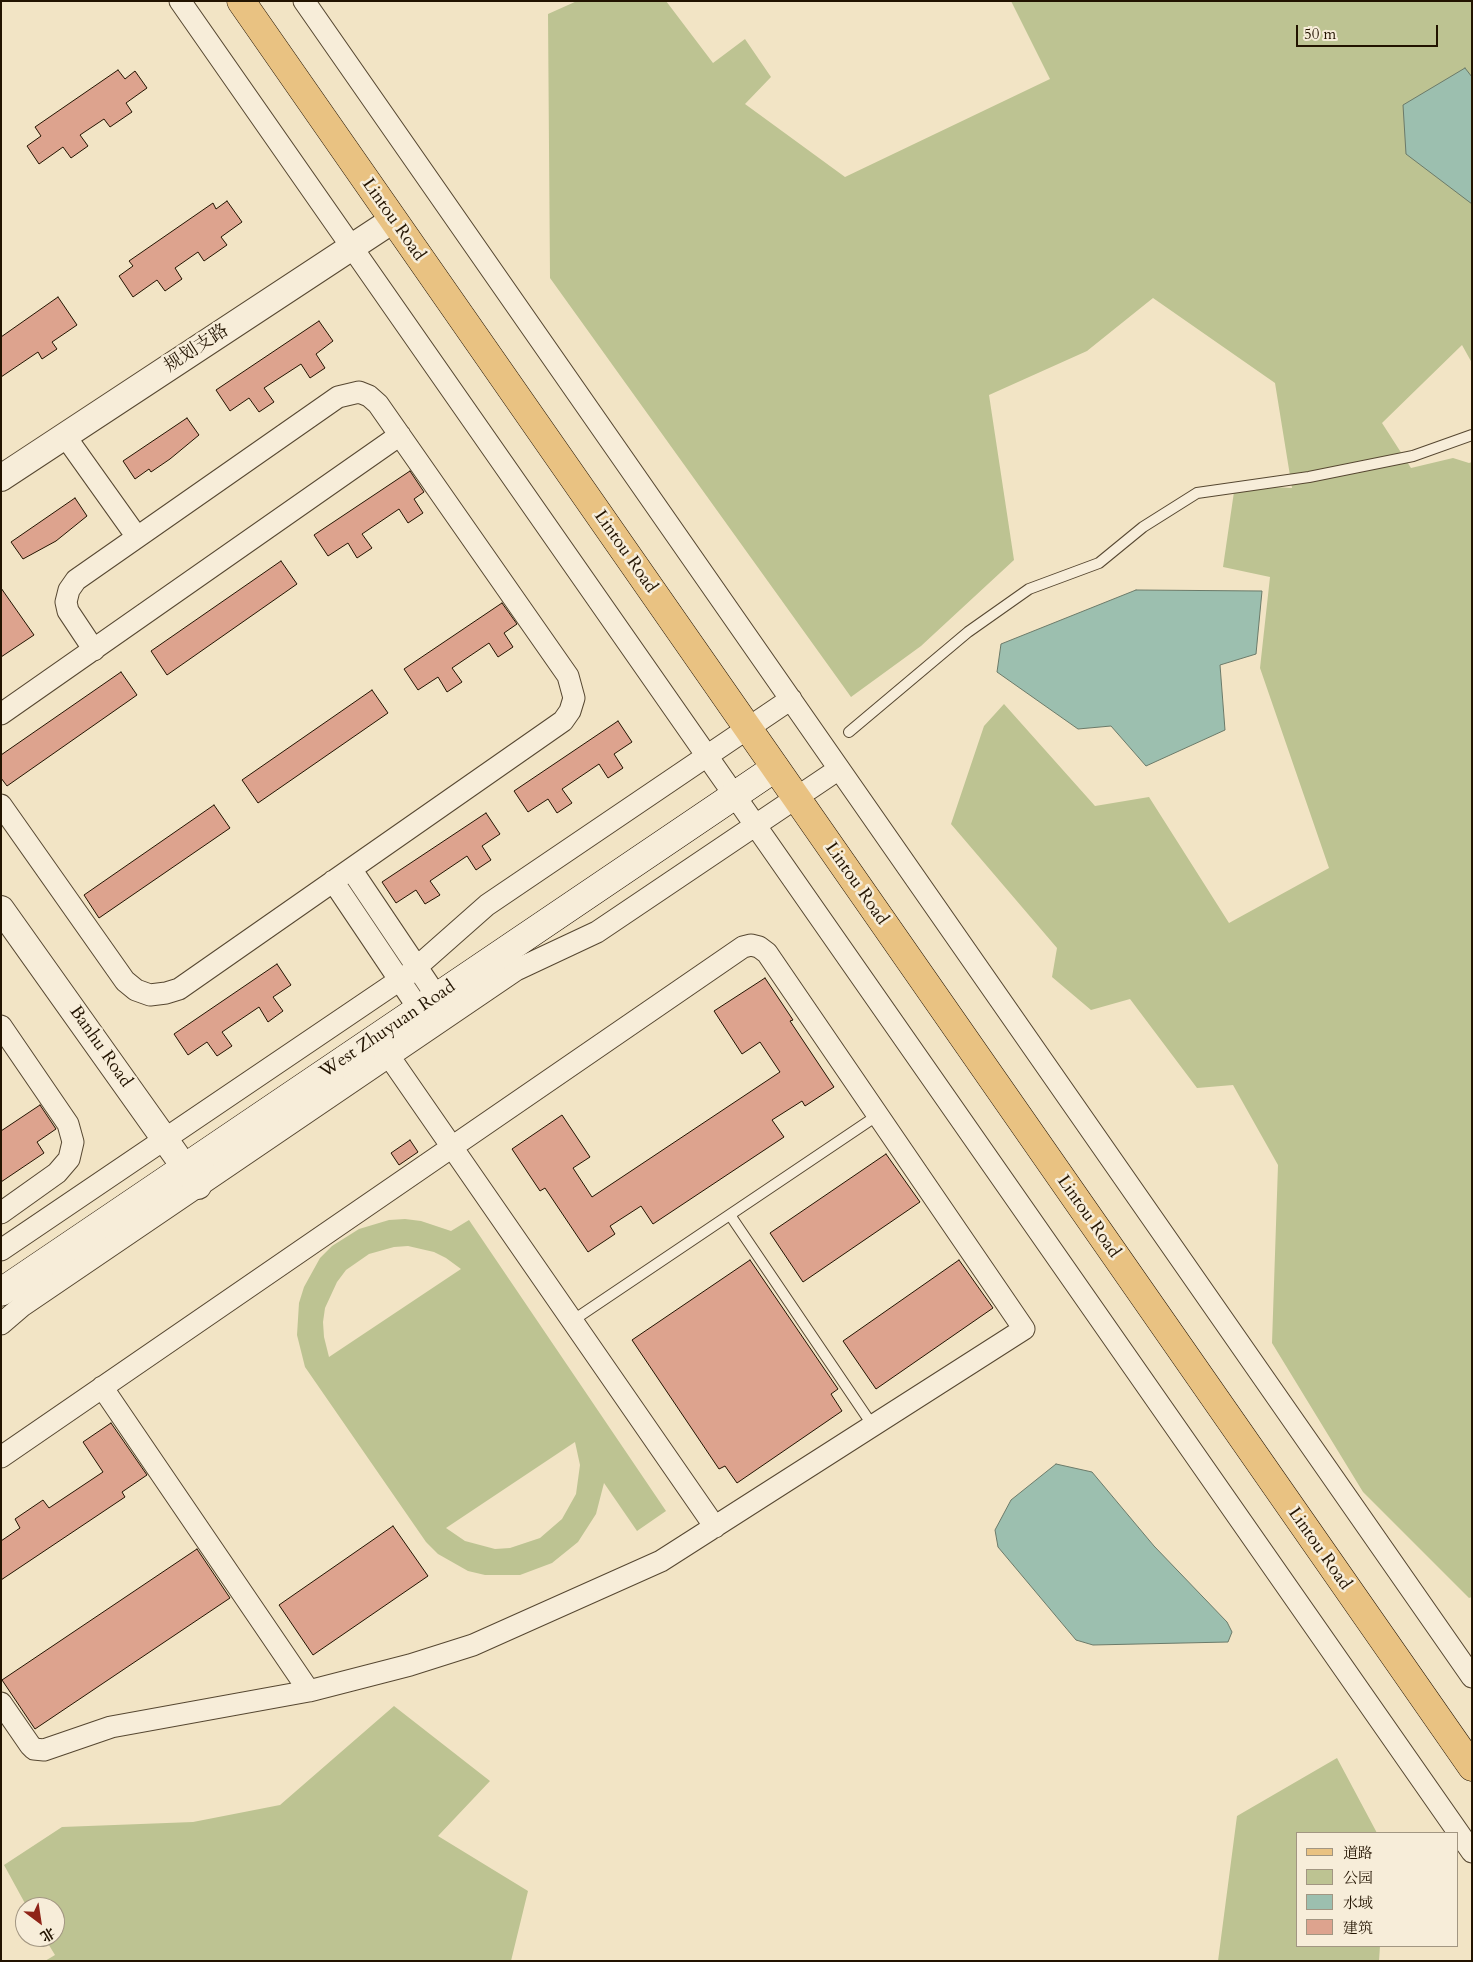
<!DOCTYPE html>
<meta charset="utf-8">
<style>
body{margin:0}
#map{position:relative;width:1473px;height:1962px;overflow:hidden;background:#f2e4c5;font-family:Cardo,"Noto Serif SC",serif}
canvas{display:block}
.frame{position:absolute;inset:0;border:2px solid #221300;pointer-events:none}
.legend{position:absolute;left:1296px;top:1832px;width:162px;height:115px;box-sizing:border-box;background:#f7edd9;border:1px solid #a29682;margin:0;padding:6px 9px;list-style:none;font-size:15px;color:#221300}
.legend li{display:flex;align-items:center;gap:10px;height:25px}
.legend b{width:25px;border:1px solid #a29682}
.north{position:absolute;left:15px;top:1897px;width:50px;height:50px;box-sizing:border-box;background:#f7edd9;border:1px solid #a29682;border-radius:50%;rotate:149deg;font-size:14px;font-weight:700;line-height:20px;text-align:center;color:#221300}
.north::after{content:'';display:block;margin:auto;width:18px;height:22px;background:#8f2418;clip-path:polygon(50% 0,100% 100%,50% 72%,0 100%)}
.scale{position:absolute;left:1296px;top:25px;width:142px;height:22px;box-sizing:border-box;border:2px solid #221300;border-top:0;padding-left:6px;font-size:15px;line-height:18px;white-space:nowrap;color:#221300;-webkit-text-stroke:4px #f7edd9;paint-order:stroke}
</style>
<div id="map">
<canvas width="1473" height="1962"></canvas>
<div class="frame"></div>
<ul class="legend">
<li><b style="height:6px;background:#e9c282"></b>道路</li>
<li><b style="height:14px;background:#bdc392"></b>公园</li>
<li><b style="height:14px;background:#9cbfaf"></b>水域</li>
<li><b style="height:14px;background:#dda38e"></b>建筑</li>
</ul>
<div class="north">北</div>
<div class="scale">50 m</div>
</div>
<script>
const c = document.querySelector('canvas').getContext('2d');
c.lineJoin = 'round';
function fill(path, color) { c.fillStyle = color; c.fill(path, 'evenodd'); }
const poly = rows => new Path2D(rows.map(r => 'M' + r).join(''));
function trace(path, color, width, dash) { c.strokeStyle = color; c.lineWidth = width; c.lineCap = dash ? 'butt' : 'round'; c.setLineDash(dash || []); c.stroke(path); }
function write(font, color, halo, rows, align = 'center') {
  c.font = font + ' Cardo,"Noto Serif SC",serif'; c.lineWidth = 5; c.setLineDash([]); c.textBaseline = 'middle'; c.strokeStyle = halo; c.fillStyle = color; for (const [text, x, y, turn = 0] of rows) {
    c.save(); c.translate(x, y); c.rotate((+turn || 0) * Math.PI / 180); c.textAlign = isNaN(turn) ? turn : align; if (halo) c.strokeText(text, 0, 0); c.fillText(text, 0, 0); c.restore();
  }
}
fill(poly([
 [577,1,666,1,713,63,745,39,771,77,745,104,845,177,1050,79,1011,1,1472,1,1472,363,1462,345,1382,423,1411,468,1453,458,1469,463,1472,462,1472,1597,1469,1598,1363,1492,1272,1343,1278,1165,1233,1085,1197,1088,1130,999,1091,1010,1052,977,1057,948,951,824,984,726,1004,704,1095,806,1149,797,1229,923,1329,868,1260,668,1270,577,1223,567,1235,485,1292,488,1275,383,1153,298,1087,351,989,395,1014,560,921,646,851,697,550,278,548,14],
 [405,1219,421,1221,451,1231,469,1220,666,1511,637,1531,604,1483,596,1514,578,1542,552,1563,520,1575,485,1575,468,1571,438,1554,426,1542,305,1367,297,1335,299,1303,304,1287,320,1258,332,1246,359,1229,389,1220],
 [408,1246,434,1252,446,1258,461,1269,329,1357,324,1337,323,1322,325,1308,337,1282,346,1270,369,1254,394,1247],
 [575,1442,580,1465,576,1494,562,1519,540,1538,510,1548,495,1549,465,1541,446,1528],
 [394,1706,490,1781,438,1836,528,1891,511,1961,45,1961,55,1955,44,1937,55,1937,55,1907,27,1907,4,1865,62,1827,193,1822,280,1805],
 [1337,1758,1377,1833,1297,1833,1297,1946,1380,1946,1379,1961,1218,1961,1237,1816]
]), '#bdc392');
const water = poly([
 [1465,68,1472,77,1472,204,1406,154,1403,105,1465,68],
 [1136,590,1262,591,1256,654,1220,665,1225,730,1146,766,1111,726,1078,729,997,672,1001,644,1136,590],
 [1056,1464,1092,1472,1154,1546,1227,1622,1232,1632,1228,1642,1093,1645,1076,1640,998,1547,995,1530,1011,1500,1056,1464]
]);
fill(water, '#9cbfaf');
trace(water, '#6b7a69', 1);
const building = poly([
 [118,70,125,79,135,71,147,88,126,103,132,112,110,127,104,119,80,135,88,146,71,158,63,147,39,164,27,146,41,136,35,127,118,70],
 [227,201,242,222,221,237,227,245,204,261,198,252,175,268,182,279,165,291,157,280,133,297,119,276,133,266,129,261,213,203,216,209,227,201],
 [58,297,77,325,52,342,57,349,42,359,38,352,1,377,1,337,58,297],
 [319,321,333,341,316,354,325,368,310,378,301,364,264,388,274,402,259,412,249,398,230,411,216,390,319,321],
 [187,418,199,435,170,459,151,472,149,469,135,479,123,461,187,418],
 [410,471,424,492,414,499,423,513,408,523,399,509,362,534,372,548,357,558,348,543,328,556,314,535,410,471],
 [75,498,87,516,56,541,23,559,11,542,75,498],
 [281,561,297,584,167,675,151,651,281,561],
 [1,588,34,635,1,657,1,588],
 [502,603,517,624,504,633,513,647,498,657,489,643,452,668,462,682,447,692,438,677,418,690,404,669,502,603],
 [121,672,137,695,7,786,1,778,1,755,121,672],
 [372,690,388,713,258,803,242,780,372,690],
 [618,721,632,742,614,754,623,768,608,778,599,764,562,789,572,803,557,813,548,799,528,812,514,791,618,721],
 [214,805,230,828,99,918,84,895,214,805],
 [486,813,500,834,482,846,491,860,476,870,467,856,430,881,440,895,425,904,416,890,396,903,382,882,486,813],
 [277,964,291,985,273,997,283,1011,268,1022,259,1007,222,1032,232,1046,217,1056,207,1042,188,1055,174,1034,277,964],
 [765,978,793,1020,790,1021,834,1087,805,1106,802,1101,772,1120,784,1137,653,1224,641,1206,610,1226,615,1234,588,1252,545,1188,540,1191,512,1149,562,1115,590,1157,573,1168,592,1197,780,1072,760,1042,742,1054,714,1011,765,978],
 [40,1105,56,1129,37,1142,44,1153,1,1182,1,1131,40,1105],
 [410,1140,418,1152,399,1165,391,1153,410,1140],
 [886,1154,920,1202,803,1282,770,1233,886,1154],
 [750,1260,838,1389,831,1394,842,1411,737,1483,725,1466,719,1469,632,1340,750,1260],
 [959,1260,993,1308,876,1389,843,1341,959,1260],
 [111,1423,147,1475,122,1492,125,1497,1,1580,1,1541,20,1528,15,1519,43,1500,49,1508,103,1472,83,1442,111,1423],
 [393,1526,428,1576,313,1655,279,1605,393,1526],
 [197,1549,230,1598,35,1729,2,1680,197,1549]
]);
fill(building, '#dda38e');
trace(building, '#221300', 1);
const service = poly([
 [849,732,968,632,1029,589,1099,563,1143,527,1197,493,1309,477,1413,456,1472,435],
 [730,1215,873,1426],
 [572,1321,878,1115]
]);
const minor = poly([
 [180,1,1472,1852],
 [304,1,1472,1677],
 [65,436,137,537],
 [1,714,400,435],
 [1,805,125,981,136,990,150,995,166,993,179,989,563,721,570,711,574,698,568,676,378,404,369,396,359,392,338,397,76,580,69,590,66,602,68,611,94,650],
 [351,869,437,997],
 [333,881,419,1009],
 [1,1026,68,1124,73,1142,69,1159,57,1173,1,1213],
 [382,1046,715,1527],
 [1,1250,410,973,487,905,791,699],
 [1,1324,22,1306,516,970,597,932,839,769],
 [102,1387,309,1691],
 [1,1457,743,947,751,945,759,947,767,953,1024,1329,661,1561,473,1645,410,1665,309,1691,111,1727,44,1750,34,1749,30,1745,1,1703]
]);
const tertiary = poly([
 [1,478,393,220],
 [1,909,198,1186]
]);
const secondary = poly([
 [1,1292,775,768]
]);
const primary = poly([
 [241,1,1472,1767]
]);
trace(service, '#564731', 12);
trace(minor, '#564731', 23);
trace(tertiary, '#564731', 28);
trace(secondary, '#221300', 29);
trace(primary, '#221300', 29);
trace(service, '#f7edd9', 10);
trace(minor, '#f7edd9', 21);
trace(tertiary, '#f7edd9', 26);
trace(secondary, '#f7edd9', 28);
trace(primary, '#e9c282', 28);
write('18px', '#221300', '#f7edd9', [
 ["Lintou Road",393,220,55],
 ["规划支路",197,349,-33],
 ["Lintou Road",625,552,55],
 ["Lintou Road",856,884,55],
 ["West Zhuyuan Road",388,1030,-34],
 ["Banhu Road",100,1047,55],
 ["Lintou Road",1088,1217,55],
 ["Lintou Road",1319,1549,55]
]);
</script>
